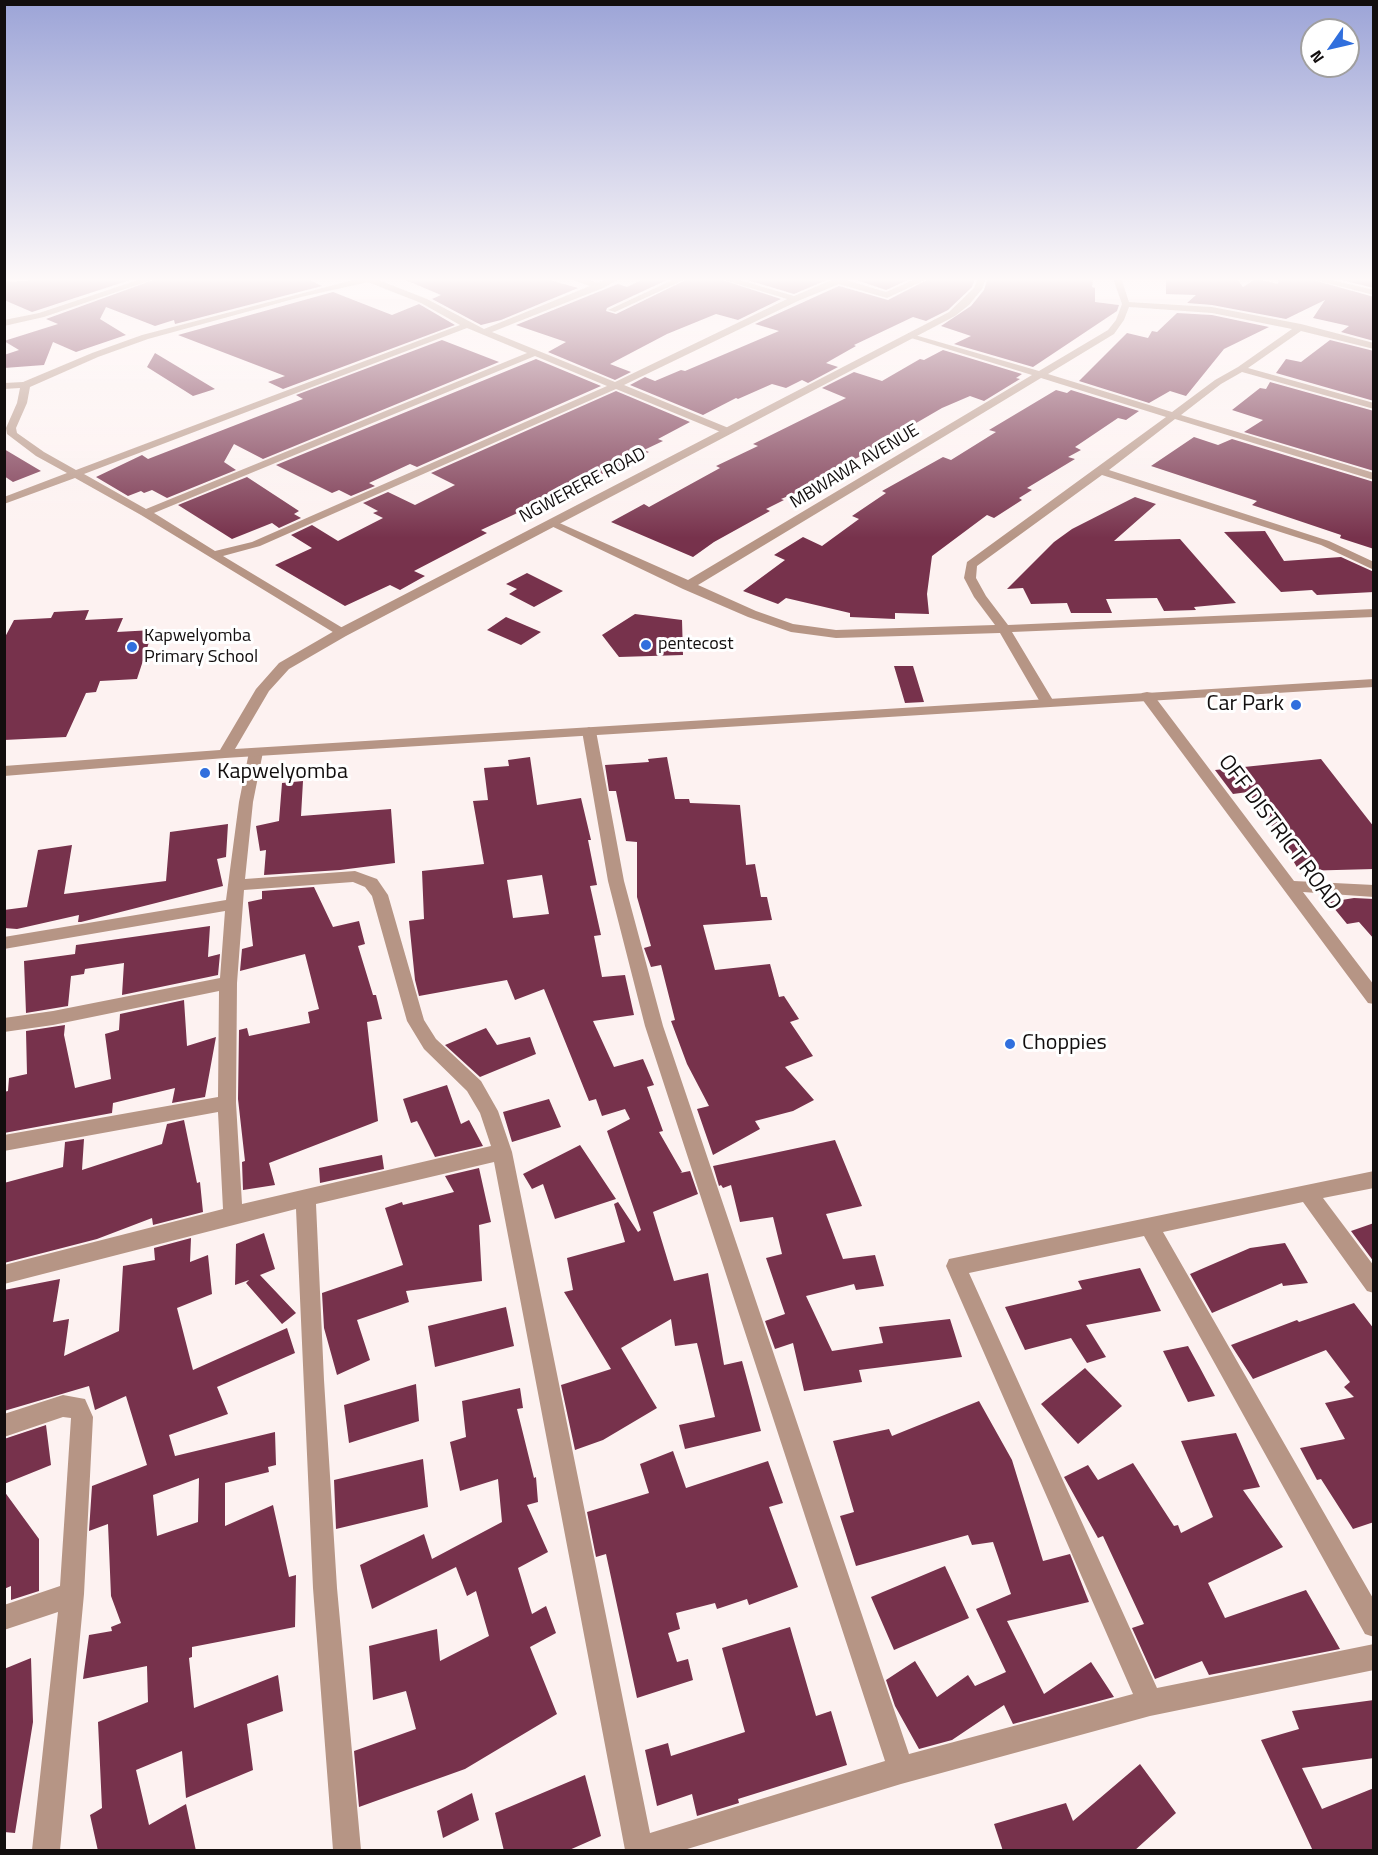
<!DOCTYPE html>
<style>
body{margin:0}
#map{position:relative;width:1378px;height:1855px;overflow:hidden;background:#fdf2f1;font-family:"Titillium Web",sans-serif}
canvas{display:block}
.frame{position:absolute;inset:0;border:6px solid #120e0e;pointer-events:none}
.north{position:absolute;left:1300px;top:18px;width:60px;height:60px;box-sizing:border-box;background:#fff;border:2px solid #a09f9f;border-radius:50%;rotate:236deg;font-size:16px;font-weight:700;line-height:24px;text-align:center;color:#120e0e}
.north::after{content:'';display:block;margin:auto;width:21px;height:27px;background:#316fdd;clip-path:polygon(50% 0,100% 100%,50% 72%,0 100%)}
</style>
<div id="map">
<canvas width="1378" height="1855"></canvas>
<div class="frame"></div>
<div class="north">N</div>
</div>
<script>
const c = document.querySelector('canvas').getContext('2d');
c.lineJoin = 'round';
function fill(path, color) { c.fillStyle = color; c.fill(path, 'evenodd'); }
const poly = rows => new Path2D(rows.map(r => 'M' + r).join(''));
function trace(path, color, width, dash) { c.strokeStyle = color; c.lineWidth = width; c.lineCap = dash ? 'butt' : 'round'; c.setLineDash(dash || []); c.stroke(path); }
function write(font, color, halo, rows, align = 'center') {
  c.font = font + ' "Titillium Web",sans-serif'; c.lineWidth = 6; c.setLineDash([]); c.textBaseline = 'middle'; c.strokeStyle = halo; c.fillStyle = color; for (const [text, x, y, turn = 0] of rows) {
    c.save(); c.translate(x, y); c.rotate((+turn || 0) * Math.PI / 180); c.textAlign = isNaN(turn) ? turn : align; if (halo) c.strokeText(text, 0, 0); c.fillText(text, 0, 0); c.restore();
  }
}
fill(poly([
 [77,278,136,278,32,312,4,300,4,282],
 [159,278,305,278,322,286,175,324,174,320,155,326,106,307,100,319,126,335,76,352,53,342,44,365,4,368,4,355,19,350,4,341,58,324,46,319],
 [401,278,542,278,578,288,501,320,481,325,432,299,441,295],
 [646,278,671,278,607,308,606,311,616,314,690,278,716,278,781,299,738,320,716,314,667,334,610,364,631,372,615,380,548,352,566,342,516,325,618,284,627,287],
 [741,278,831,278,794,294],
 [851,278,912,278,886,290],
 [931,278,975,278,972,287,948,310,926,321,913,317,854,345,856,346,826,363,838,367,808,383,802,380,786,388,772,384,738,399,736,398,703,415,630,385,645,377,655,381,681,370,685,371,779,331,755,324,839,286,888,300],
 [988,278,1093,278,1092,287,1095,288,1095,302,1119,305,1117,311,1033,367,954,344,971,336,941,326,971,306,984,290],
 [1166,278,1236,278,1243,287,1256,279,1278,284,1279,278,1306,278,1374,297,1374,341,1341,332,1349,326,1313,318,1325,300,1286,319,1212,305,1187,303,1196,295,1166,294],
 [1334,278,1374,278,1374,288],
 [333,292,392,315,419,304,455,325,283,389,268,382,285,376,178,335],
 [1177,313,1212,315,1269,327,1224,349,1186,396,1170,391,1149,403,1079,381,1127,333,1148,338,1152,331,1157,332],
 [442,340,499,362,263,459,234,444,224,462,236,470,167,498,152,490,144,493,141,491,128,496,96,477,142,455,148,459,264,414,303,399,296,395],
 [1330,340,1374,351,1374,401,1276,373,1286,359,1301,362],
 [943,350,1022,374,1016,378,1020,379,984,401,970,396,942,408,911,426,919,429,896,439,898,440,874,455,867,453,819,477,823,479,795,490,798,492,781,499,784,500,766,509,770,511,714,542,693,557,611,522,644,504,649,507,720,468,716,466,758,446,753,444,846,398,822,388,854,372,882,381,920,359,924,360],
 [155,353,215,389,193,396,147,367],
 [536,359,601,386,417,467,410,464,369,483,375,486,351,496,339,490,332,493,276,465],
 [1270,382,1374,411,1374,471,1244,432,1263,420,1232,410,1260,388,1266,389],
 [1056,390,1067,393,1071,390,1139,411,1126,420,1118,418,1075,447,1081,450,1068,457,1075,459,1027,488,1032,490,1019,498,1022,500,994,518,987,515,932,556,927,594,929,614,895,613,895,619,850,617,850,613,786,598,778,604,743,591,785,560,774,555,803,537,822,546,859,519,852,516,886,493,882,491,943,457,951,460,996,432,989,430],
 [616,391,690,422,658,439,663,441,644,450,649,452,585,482,546,504,541,502,481,530,487,533,414,571,425,576,400,590,390,585,345,606,275,565,312,548,291,535,312,525,338,541,383,518,373,513,378,511,363,503,388,492,415,505,455,485,431,473],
 [1194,437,1218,445,1232,439,1374,482,1374,549,1340,538,1341,535,1252,505,1257,501,1151,466],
 [4,449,41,471,13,482,4,476],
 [247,477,299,511,294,514,301,518,279,528,272,523,232,539,178,505],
 [1135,497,1156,504,1114,541,1180,539,1236,603,1194,607,1196,610,1164,611,1157,598,1106,599,1112,613,1071,613,1067,603,1031,604,1023,588,1007,589,1054,542,1072,529],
 [1265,531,1284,561,1341,557,1374,572,1374,592,1317,595,1312,590,1281,592,1224,532],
 [527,573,563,591,534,607,509,594,517,589,506,584],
 [89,610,85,620,123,618,117,632,153,630,137,679,100,681,96,692,86,693,66,737,4,740,4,639,14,620,51,618,54,612],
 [635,614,682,620,683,655,619,657,602,635],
 [506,617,541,632,521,645,487,630],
 [894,666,913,666,924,702,905,703],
 [530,757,537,805,581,798,591,840,588,840,597,885,590,886,601,935,594,936,602,977,625,975,634,1015,593,1021,614,1067,643,1059,654,1085,647,1087,663,1131,659,1132,682,1172,680,1173,690,1171,698,1194,653,1212,674,1281,708,1273,724,1365,742,1361,761,1431,685,1449,679,1425,715,1417,697,1343,675,1346,671,1319,621,1348,657,1408,603,1440,575,1450,561,1385,611,1369,564,1292,573,1290,567,1258,625,1242,614,1204,618,1202,638,1232,641,1230,607,1131,630,1119,625,1109,602,1116,596,1099,589,1101,544,989,515,1000,507,980,419,996,415,980,409,921,424,919,422,871,484,864,473,801,488,800,484,768,509,766,508,760],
 [542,875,549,914,513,918,507,880],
 [667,757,675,799,689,799,690,803,740,805,746,865,755,864,761,897,767,897,772,920,703,925,715,970,770,964,779,997,784,996,799,1019,790,1022,813,1056,785,1067,814,1100,793,1111,755,1121,760,1129,713,1155,697,1109,709,1106,687,1064,671,1021,675,1020,661,965,651,967,644,948,651,946,637,897,637,842,626,841,616,791,609,791,605,765,649,762,648,759],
 [1321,759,1374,827,1374,869,1299,871,1282,841,1248,792,1233,794,1215,770],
 [303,781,301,816,391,809,395,863,340,870,264,875,266,850,260,851,256,826,279,821,282,783],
 [228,824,226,857,217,859,223,886,81,922,78,922,79,915,17,929,4,928,4,910,27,907,38,850,72,845,64,894,166,881,170,832],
 [314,887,333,927,359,921,365,944,358,946,373,995,376,995,382,1019,367,1022,378,1121,269,1163,275,1185,243,1190,242,1162,245,1161,238,1099,239,1030,247,1028,249,1036,310,1023,308,1012,319,1009,305,954,240,971,242,949,253,946,248,902,262,899,262,891],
 [1354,898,1374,899,1374,939,1359,922,1347,924,1329,902],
 [210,926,208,957,220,954,218,975,122,995,124,963,85,969,84,974,71,976,68,1006,26,1013,24,961,75,954,76,945],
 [184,1000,187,1046,216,1037,205,1097,172,1103,175,1088,113,1103,112,1113,4,1133,4,1092,8,1091,9,1078,27,1074,26,1031,65,1025,64,1035,75,1088,111,1079,105,1034,119,1030,120,1014],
 [486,1028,497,1045,530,1037,536,1054,480,1077,445,1045],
 [447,1085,461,1124,469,1120,483,1146,435,1157,417,1121,411,1123,403,1099],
 [549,1099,561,1127,512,1142,503,1112],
 [184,1120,197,1183,200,1182,203,1212,153,1225,152,1218,97,1239,4,1263,4,1183,63,1167,65,1142,84,1139,82,1170,162,1144,167,1124],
 [835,1140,862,1206,826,1214,843,1259,875,1255,884,1286,856,1290,854,1284,806,1296,832,1351,883,1343,879,1327,950,1319,962,1357,859,1370,862,1382,804,1391,793,1343,775,1349,765,1321,785,1314,766,1258,782,1254,773,1217,740,1222,731,1185,723,1188,721,1185,719,1186,713,1166],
 [580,1145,616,1199,555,1219,543,1184,532,1189,523,1174],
 [382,1155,384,1169,320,1183,319,1168],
 [479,1168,491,1222,479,1225,482,1281,406,1291,409,1302,357,1320,370,1360,337,1375,324,1328,322,1293,403,1265,385,1208,402,1202,403,1205,454,1192,445,1176],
 [1374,1223,1374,1262,1351,1231],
 [264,1233,275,1269,260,1275,296,1313,282,1324,246,1283,249,1280,235,1285,236,1244],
 [191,1238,190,1262,208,1255,212,1294,177,1308,193,1370,287,1328,295,1353,217,1387,228,1414,169,1435,175,1456,275,1432,276,1465,268,1467,269,1472,225,1483,225,1526,273,1505,289,1577,296,1575,295,1627,192,1647,192,1657,189,1658,194,1708,278,1675,283,1711,247,1724,253,1770,186,1798,182,1751,136,1770,149,1825,186,1804,196,1851,98,1851,90,1815,102,1808,98,1722,148,1702,147,1666,83,1679,89,1635,112,1631,111,1627,121,1623,111,1596,108,1524,89,1531,92,1486,147,1465,126,1396,95,1410,89,1386,4,1411,4,1290,60,1279,53,1322,69,1319,64,1356,119,1331,123,1266,155,1260,154,1248],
 [199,1478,198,1522,157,1536,153,1495],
 [1285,1243,1308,1283,1283,1286,1282,1283,1212,1313,1190,1274,1250,1248],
 [1140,1268,1161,1311,1086,1325,1106,1357,1087,1363,1071,1338,1025,1350,1005,1307,1082,1289,1078,1281],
 [1354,1303,1374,1329,1374,1522,1353,1529,1321,1479,1317,1480,1300,1448,1345,1439,1325,1403,1354,1397,1344,1387,1350,1382,1326,1350,1253,1379,1231,1345,1297,1320,1299,1322],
 [506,1307,514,1346,435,1367,428,1326],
 [1188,1346,1199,1366,1215,1396,1188,1402,1163,1351],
 [1085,1368,1122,1406,1078,1444,1041,1404],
 [416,1384,419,1421,349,1443,344,1405],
 [520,1388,523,1408,517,1409,534,1478,536,1477,538,1502,527,1505,548,1552,518,1568,532,1614,546,1606,556,1633,530,1647,557,1714,465,1769,359,1807,354,1751,416,1729,406,1691,373,1700,369,1646,437,1629,440,1661,489,1636,476,1591,467,1596,456,1567,372,1609,360,1565,424,1534,432,1559,502,1522,498,1479,460,1491,450,1442,466,1437,462,1401],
 [979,1401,1012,1460,1043,1561,1070,1554,1089,1602,1007,1621,1044,1694,1091,1662,1114,1697,1013,1724,1004,1705,952,1740,919,1749,895,1706,886,1680,915,1661,937,1697,968,1675,975,1686,1006,1672,976,1609,1011,1594,993,1542,972,1545,968,1535,856,1566,840,1516,854,1512,833,1441,889,1429,892,1436],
 [46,1425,51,1465,4,1484,4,1439],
 [1236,1433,1260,1487,1243,1490,1283,1547,1208,1583,1225,1618,1306,1590,1340,1649,1209,1675,1202,1661,1155,1679,1132,1628,1144,1624,1103,1536,1098,1538,1064,1477,1088,1465,1098,1480,1133,1463,1174,1526,1178,1525,1181,1533,1213,1517,1181,1441],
 [673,1451,686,1488,768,1461,783,1503,769,1507,798,1587,749,1605,747,1599,717,1609,715,1603,676,1613,680,1629,668,1633,677,1662,688,1659,693,1680,637,1698,606,1554,596,1557,587,1512,649,1493,640,1464],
 [423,1459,428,1507,336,1529,334,1480],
 [4,1491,39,1539,39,1591,11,1600,11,1586,4,1589],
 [945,1566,969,1618,894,1650,871,1597],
 [790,1627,816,1716,831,1711,847,1765,738,1799,739,1803,697,1816,692,1794,657,1806,645,1750,668,1743,671,1756,745,1732,722,1648],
 [31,1658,33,1722,15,1833,4,1832,4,1669],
 [1374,1700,1374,1758,1302,1768,1322,1809,1374,1788,1374,1851,1313,1851,1261,1740,1299,1729,1292,1711],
 [1140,1764,1176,1813,1134,1851,1003,1851,994,1824,1066,1803,1073,1821],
 [585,1775,601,1836,567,1851,504,1851,495,1813],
 [472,1793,479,1820,443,1838,437,1811]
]), '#77324c');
fill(poly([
 [144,278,157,278,44,317,4,326,4,320,39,313,144,278],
 [361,278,373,278,427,299,484,329,590,286,568,278,582,278,598,283,609,278,621,278,603,288,492,332,615,382,787,299,718,278,732,278,794,296,837,278,849,278,846,280,886,292,918,278,929,278,887,298,839,284,798,301,624,385,731,429,731,433,723,433,616,389,260,546,223,556,346,630,347,633,341,637,141,515,75,478,4,504,4,497,67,473,36,456,7,434,6,428,17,403,20,388,4,389,4,383,23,382,92,353,142,335,361,278],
 [368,282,421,303,460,325,76,470,44,452,17,433,16,428,27,403,30,387,98,357,148,339,301,297,368,282],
 [467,328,527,353,146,509,84,474,467,328],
 [535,356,607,386,252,542,215,551,154,513,535,356],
 [677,278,688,278,615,312,608,310,677,278],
 [1113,278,1121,278,1129,302,1212,307,1301,324,1374,343,1374,349,1301,331,1248,368,1374,403,1374,409,1242,372,1221,384,1181,415,1374,473,1374,480,1175,419,1109,470,1329,541,1374,562,1374,570,1321,545,1102,475,977,566,976,578,986,596,1008,625,1374,609,1374,617,1012,632,1054,702,1047,706,1040,702,1000,633,836,638,791,632,748,617,683,589,545,523,547,521,555,521,688,580,1032,375,908,337,908,333,1039,371,1108,330,1116,320,1122,304,1113,278],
 [1129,307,1212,313,1292,329,1238,367,1215,380,1172,412,1048,374,1114,334,1124,320,1129,307],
 [1041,378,1166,417,967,562,964,578,974,597,995,625,836,630,793,624,756,611,698,585,1041,378],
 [1308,278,1323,278,1374,290,1374,295,1308,278],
 [1147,692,1152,693,1294,881,1374,885,1374,897,1303,892,1374,985,1374,1004,1368,1003,1142,699,1140,696,1142,693,1147,692],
 [589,727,596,731,624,881,663,1026,909,1754,1133,1694,946,1266,949,1259,1374,1171,1374,1188,1323,1198,1374,1266,1374,1293,1367,1291,1303,1202,1163,1232,1374,1600,1374,1637,1365,1634,1144,1236,969,1273,1157,1688,1374,1644,1374,1670,1150,1716,901,1784,684,1850,625,1850,494,1162,316,1204,324,1380,337,1588,361,1850,333,1850,313,1588,296,1209,4,1284,4,1265,223,1209,218,1112,4,1151,4,1135,218,1097,219,991,53,1025,4,1032,4,1018,53,1011,220,978,225,911,4,949,4,937,226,900,239,802,249,752,256,748,261,749,263,752,253,802,245,879,355,871,377,879,388,895,424,1020,436,1039,481,1081,498,1111,512,1152,650,1833,885,1761,645,1026,608,881,582,731,589,727],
 [353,882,365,887,372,896,407,1021,424,1049,467,1091,480,1113,491,1146,242,1204,236,1103,237,983,244,890,353,882],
 [63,1395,85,1399,93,1417,84,1594,60,1850,32,1850,58,1612,4,1630,4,1605,60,1586,71,1418,63,1417,4,1437,4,1414,63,1395]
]), '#b69585');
fill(poly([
 [978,278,986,278,982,289,969,305,955,316,346,636,289,669,269,691,235,749,1374,679,1374,687,225,758,4,776,4,766,220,750,256,689,279,663,336,630,949,312,974,288,978,278]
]), '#b69585');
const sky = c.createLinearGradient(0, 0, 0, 538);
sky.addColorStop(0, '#9ca4d7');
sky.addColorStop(0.52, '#fef9f9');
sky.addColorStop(1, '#fef9f900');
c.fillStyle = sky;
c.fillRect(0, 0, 1378, 538);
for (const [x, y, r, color] of [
 [646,645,6,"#316fdd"],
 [132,647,6,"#316fdd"],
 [1296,705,6,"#316fdd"],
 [205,773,6,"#316fdd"],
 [1010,1044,6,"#316fdd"]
]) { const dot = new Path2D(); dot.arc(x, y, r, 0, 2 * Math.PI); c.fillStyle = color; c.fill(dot); trace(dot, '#fff', 2); }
write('18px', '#120e0e', '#fff', [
 ["MBWAWA AVENUE",855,467,-31],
 ["NGWERERE ROAD",583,486,-28]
]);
write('18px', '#120e0e', '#fff', [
 ["Kapwelyomba",144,637],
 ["Primary School",144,658],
 ["pentecost",658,645]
], 'left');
write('22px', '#120e0e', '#fff', [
 ["Car Park",1284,705,"right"],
 ["Kapwelyomba",217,773],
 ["Choppies",1022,1044]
], 'left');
write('22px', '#120e0e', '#fff', [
 ["OFF DISTRICT ROAD",1279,833,53]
]);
</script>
